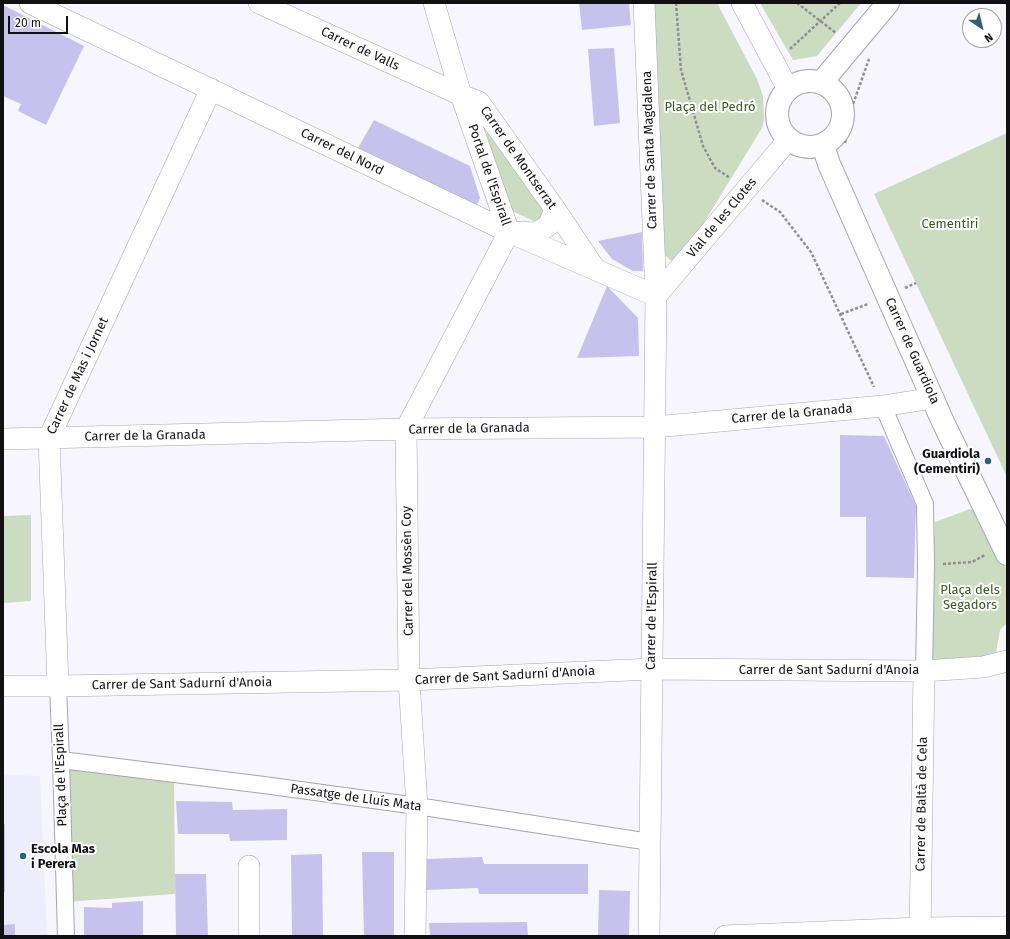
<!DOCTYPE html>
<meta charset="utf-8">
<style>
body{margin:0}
#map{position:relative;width:1010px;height:939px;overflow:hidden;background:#f7f6fe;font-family:"Fira Sans",sans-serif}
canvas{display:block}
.frame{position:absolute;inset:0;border:4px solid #111114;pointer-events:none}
.north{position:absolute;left:962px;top:8px;width:40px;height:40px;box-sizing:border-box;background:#fff;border:1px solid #a0a0a1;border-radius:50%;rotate:145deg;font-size:11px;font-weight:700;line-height:16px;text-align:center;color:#111114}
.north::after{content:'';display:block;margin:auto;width:14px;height:18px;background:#2c627d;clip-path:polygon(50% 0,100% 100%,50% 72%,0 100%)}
.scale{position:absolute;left:8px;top:16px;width:60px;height:18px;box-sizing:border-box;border:2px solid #111114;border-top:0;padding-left:5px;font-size:12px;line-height:14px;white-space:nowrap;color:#111114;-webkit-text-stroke:3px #fff;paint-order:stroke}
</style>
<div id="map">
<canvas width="1010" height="939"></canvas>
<div class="frame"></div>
<div class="north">N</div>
<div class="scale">20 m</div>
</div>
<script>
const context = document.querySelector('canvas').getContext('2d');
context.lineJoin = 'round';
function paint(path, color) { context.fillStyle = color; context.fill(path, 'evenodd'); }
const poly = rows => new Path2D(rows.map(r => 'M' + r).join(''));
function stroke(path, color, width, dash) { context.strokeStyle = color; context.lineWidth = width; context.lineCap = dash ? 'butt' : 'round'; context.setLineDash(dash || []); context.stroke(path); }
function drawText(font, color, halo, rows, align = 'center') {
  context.font = font + ' "Fira Sans",sans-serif'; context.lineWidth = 4; context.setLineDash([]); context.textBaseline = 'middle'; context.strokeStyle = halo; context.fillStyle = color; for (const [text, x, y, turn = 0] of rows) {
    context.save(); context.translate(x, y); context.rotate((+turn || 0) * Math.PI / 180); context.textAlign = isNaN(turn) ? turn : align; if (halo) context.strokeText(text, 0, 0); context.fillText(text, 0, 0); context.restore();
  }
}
paint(poly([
 [3,775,40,776,47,936,3,936]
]), '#eeedfe');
paint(poly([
 [649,3,717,3,757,79,763,96,764,119,762,128,684,255,675,261,670,260,665,255],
 [760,3,861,3,817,56,793,60],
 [495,130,546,210,542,225,510,210,482,135],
 [1007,133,1007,477,874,194],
 [970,509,981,513,998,549,1007,571,1007,623,1000,630,995,658,932,665,933,564,935,522],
 [31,515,31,601,3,603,3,516],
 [61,760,174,774,175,894,65,902]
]), '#cbdcc1');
paint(poly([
 [579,3,629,3,631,25,582,30],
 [3,5,84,46,46,125,18,111,21,104,3,96],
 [614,48,620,123,594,126,588,49],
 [374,120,470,166,480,198,477,205,358,148],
 [642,232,643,271,633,271,612,259,598,241],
 [607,286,638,318,639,356,577,358],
 [840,435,884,436,916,506,914,578,866,577,866,517,840,517],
 [176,801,232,802,233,810,287,809,287,840,230,841,229,834,178,834],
 [3,824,5,824,5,892,3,892],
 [362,852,394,852,394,936,364,936],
 [322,854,323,936,292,936,291,855],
 [482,857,484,864,588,864,588,894,479,894,478,888,426,890,426,859],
 [175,874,206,874,208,936,176,936],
 [599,890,630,891,629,936,598,936],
 [143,901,143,936,84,936,84,907,112,908,112,903],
 [527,922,528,936,430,936,429,923],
 [15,924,15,936,3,936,3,925]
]), '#c6c2ed');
const pedestrian = poly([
 [883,406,925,504,926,565,924,671],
 [58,686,61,760,66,936],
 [61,760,264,785,417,806,650,842]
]);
const minor = poly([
 [30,3,509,232,656,296],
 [259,3,461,95,509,232],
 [434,3,461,95,479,102,555,209,595,269],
 [644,3,656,296,649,936],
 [742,3,788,89],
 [513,232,536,233,549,225,555,209],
 [656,296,788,140],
 [3,439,406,429,655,427,883,406,933,398],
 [3,686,58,686,409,680,652,669,924,671,983,667,1007,661],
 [58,686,49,438,211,89],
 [249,866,249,936],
 [415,936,417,806,409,680,406,429,509,232],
 [725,936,920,928,1007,927],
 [920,936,924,671]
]);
const tertiary = poly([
 '777 114a33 33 0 1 1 66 0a33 33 0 1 1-66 0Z',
 [821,83,888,3],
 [823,145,829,164,943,422,1007,554]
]);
stroke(pedestrian, '#a6a5ae', 18);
stroke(minor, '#a6a5ae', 22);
stroke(tertiary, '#a6a5ae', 24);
stroke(poly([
 [676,3,681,70,703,146,715,168,730,178],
 [797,3,836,33],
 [1006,3,1007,4],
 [790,49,840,3],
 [845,143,851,110,869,59],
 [762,200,780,212,811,252,874,387],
 [905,288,916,283],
 [841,314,868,304],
 [943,564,972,562,985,555]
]), '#8f8f94', 2.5, [3, 2]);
stroke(pedestrian, '#fff', 16);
stroke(minor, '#fff', 21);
stroke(tertiary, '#fff', 22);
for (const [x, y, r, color] of [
 [988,461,4,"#2c627d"],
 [23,856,4,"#2c627d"]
]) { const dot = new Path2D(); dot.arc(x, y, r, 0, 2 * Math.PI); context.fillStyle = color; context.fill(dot); stroke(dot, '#fff', 1.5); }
drawText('13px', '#111114', '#fff', [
 ["Carrer de Valls",360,49,25],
 ["Carrer de Santa Magdalena",650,150,-92],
 ["Carrer del Nord",342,152,26],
 ["Carrer de Montserrat",518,158,55],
 ["Portal de l'Espirall",489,175,71],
 ["Vial de les Clotes",722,218,-50],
 ["Carrer de Guardiola",912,351,66],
 ["Carrer de Mas i Jornet",78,376,-65],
 ["Carrer de la Granada",792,414,-5],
 ["Carrer de la Granada",469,429,-1],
 ["Carrer de la Granada",145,436,-1],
 ["Carrer del Mossèn Coy",408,571,-91],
 ["Carrer de l'Espirall",652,616,-89],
 ["Carrer de Sant Sadurní d'Anoia",829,670],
 ["Carrer de Sant Sadurní d'Anoia",505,676,-3],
 ["Carrer de Sant Sadurní d'Anoia",182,684,-1],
 ["Plaça de l'Espirall",61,775,-92],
 ["Passatge de Lluís Mata",356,798,8],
 ["Carrer de Baltà de Cela",922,804,-89]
]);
drawText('13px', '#395922', '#fff', [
 ["Plaça del Pedró",710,107],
 ["Cementiri",950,224],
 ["Plaça dels",970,590],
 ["Segadors",970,605]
]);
drawText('bold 13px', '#111114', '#fff', [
 ["Guardiola",980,454],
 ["(Cementiri)",980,469],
 ["Escola Mas",31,849,"left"],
 ["i Perera",31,864,"left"]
], 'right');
</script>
